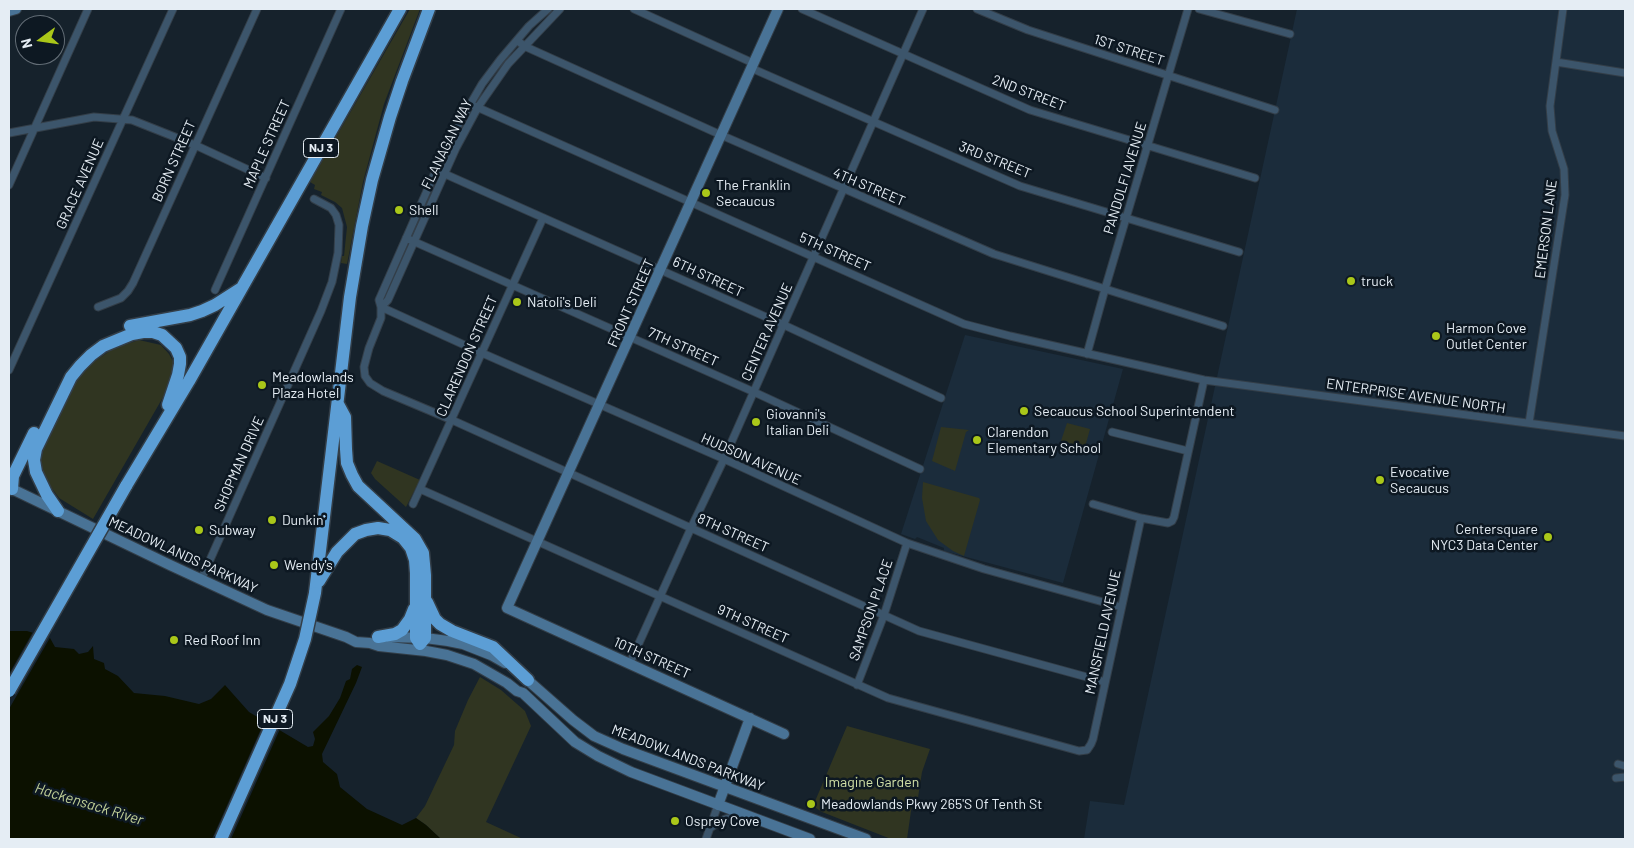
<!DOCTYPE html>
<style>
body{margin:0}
#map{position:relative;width:1634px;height:848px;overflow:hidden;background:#16222c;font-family:Barlow,sans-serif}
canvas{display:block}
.frame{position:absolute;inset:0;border:10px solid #e5edf4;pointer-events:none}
.north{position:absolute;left:15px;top:15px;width:50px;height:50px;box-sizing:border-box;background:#0d1822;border:1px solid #636d76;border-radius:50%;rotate:256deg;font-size:14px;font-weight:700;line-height:20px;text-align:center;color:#e5edf4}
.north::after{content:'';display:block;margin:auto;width:18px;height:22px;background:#aac719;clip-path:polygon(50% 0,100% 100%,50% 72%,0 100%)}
</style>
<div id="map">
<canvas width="1634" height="848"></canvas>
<div class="frame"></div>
<div class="north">N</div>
</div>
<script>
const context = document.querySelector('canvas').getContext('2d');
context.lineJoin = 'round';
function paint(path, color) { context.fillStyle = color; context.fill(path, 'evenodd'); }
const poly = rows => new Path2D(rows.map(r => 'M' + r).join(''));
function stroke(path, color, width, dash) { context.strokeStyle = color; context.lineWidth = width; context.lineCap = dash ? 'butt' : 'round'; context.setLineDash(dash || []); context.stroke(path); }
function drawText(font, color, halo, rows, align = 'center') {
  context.font = font + ' Barlow,sans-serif'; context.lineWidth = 5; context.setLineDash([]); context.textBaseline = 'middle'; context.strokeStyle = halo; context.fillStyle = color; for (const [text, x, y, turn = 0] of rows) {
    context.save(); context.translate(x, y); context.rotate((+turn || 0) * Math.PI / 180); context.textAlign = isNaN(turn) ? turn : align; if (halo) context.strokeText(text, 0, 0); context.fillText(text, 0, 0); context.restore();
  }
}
paint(poly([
 [1297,9,1625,9,1625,839,1084,839,1090,801,1124,805],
 [965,335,1123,369,1063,583,944,551,944,548,917,537,915,539,901,534]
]), '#1b2c3b');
paint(poly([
 [410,9,420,9,384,104,363,182,347,264,341,263,342,256,344,256,347,227,342,208,335,202,321,195,322,192,314,189,315,185,310,182],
 [139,340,161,345,169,354,174,363,170,385,93,519,59,498,42,475,39,453,73,383,92,363,114,348],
 [1067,423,1090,429,1085,447,1061,441],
 [941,427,969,430,966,432,955,471,932,461],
 [377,461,420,480,406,507,375,479,371,473],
 [923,482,979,498,980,500,964,556,953,551,938,540,926,521,922,498],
 [480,677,501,690,525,711,531,726,486,822,523,839,441,839,426,825,416,818,425,806,454,745,455,731,468,700],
 [847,726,930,749,922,772,917,804,912,804,907,839,891,839,822,812,813,806]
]), '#303521');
paint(poly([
 [9,631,27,631,50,638,55,647,74,649,79,654,88,652,93,646,94,659,104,663,105,669,118,676,134,693,165,696,199,704,211,699,225,685,249,712,308,747,313,746,315,739,313,732,329,716,340,698,346,681,350,679,352,669,357,665,362,667,356,683,322,754,323,762,337,774,340,787,367,809,402,825,416,818,426,825,441,839,9,839]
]), '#0c1100');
paint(poly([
 [34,630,51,636,9,709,9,674],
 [265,720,280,729,231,839,212,839]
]), '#16222c');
const street = poly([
 [548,9,529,26,500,60,482,84,448,143,379,300,381,307,381,318,369,348,364,367,365,376,370,383,383,391,452,420,919,631,1105,682],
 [634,9,753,63],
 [802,9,1030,110,1255,178],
 [977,9,1028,30,1275,110],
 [1199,9,1290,34],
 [517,40,524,46,721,135,994,254,1223,326],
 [1556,62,1625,73],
 [751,68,1020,186,1239,252],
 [470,104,964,324,1010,336,1204,380,1625,436],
 [9,133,94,117,132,120,195,145,266,178],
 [436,169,445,174,784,325,941,398],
 [9,185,88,9],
 [406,238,754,392,920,469],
 [215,290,341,9],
 [98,307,121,298,128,291,133,283,257,9],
 [381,307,482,353,724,459,907,543,984,569,1121,607],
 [381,307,388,300,456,148,478,107,508,64,560,9],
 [1087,354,1105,289,1188,9],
 [9,370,173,9],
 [1529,423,1565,195,1564,169,1552,131,1550,106,1563,9],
 [1112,432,1188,451],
 [420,489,888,698,1079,751,1087,750,1091,744,1093,739,1141,518],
 [413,504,543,218],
 [1093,504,1141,518,1168,523,1172,521,1174,517,1204,380],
 [201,580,321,311,332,282,338,253,339,225,336,215,331,208,314,199],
 [630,663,691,528,724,459,923,9],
 [857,685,884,615,907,543],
 [1618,764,1625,766],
 [1616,778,1625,777],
 [710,828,725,819,743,814],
 [706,839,718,805]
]);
const secondary = poly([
 [778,9,507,608,784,734],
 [9,11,16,9],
 [12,489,170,565,267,610,346,637,356,642,370,643,379,646,426,651,447,655,474,664,507,683,517,691,523,693,575,742,598,756,631,772,810,839],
 [389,637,425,638,448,641,463,644,491,655,505,663],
 [523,676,573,720,594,736,623,749,866,839],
 [718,805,750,718]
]);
const highway = poly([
 [130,326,190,315,202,311,215,305,240,289],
 [126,486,189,381,400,9],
 [12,489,13,476,34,433],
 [58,511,47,495,36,472,34,460,36,449,71,377,80,366,91,355,103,346,132,334,143,332,153,332,162,335,176,348,180,357,180,364,178,375,168,405],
 [319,581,337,552,355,534,366,530,378,528,390,530,403,538,411,548,415,560,416,573,416,638,420,644,425,638,425,575,423,553,415,539,358,486,352,475,347,463,346,449,345,417,338,404],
 [315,593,350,297,362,226,372,180,390,117,402,81,429,9],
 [427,602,435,619,440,624,452,631,493,647,528,680],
 [378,637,395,634,402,630,410,619,414,609]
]);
stroke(street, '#333e48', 9);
stroke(secondary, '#333e48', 12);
stroke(highway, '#333e48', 15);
stroke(street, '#3c556b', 7);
stroke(secondary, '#497396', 10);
stroke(highway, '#5c9ed5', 12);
const highwayBridge = poly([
 [9,691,126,486],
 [221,839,290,684,305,639,315,593]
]);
stroke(highwayBridge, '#333e48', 15, []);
stroke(highwayBridge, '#5c9ed5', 12);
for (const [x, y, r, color] of [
 [706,193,5,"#aac719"],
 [399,210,5,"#aac719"],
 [1351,281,5,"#aac719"],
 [517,302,5,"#aac719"],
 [1436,336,5,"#aac719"],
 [262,385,5,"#aac719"],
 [1024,411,5,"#aac719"],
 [756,422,5,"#aac719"],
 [977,440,5,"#aac719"],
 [1380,480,5,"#aac719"],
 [272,520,5,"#aac719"],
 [199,530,5,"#aac719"],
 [1548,537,5,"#aac719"],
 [274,565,5,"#aac719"],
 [174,640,5,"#aac719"],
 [811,804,5,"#aac719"],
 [675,821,5,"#aac719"]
]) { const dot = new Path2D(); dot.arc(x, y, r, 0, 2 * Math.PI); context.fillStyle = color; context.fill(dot); stroke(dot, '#0d1822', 2); }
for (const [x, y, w] of [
 [321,148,35],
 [275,719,35]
]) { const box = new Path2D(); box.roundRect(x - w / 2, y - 9.5, w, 19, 4); context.fillStyle = '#0d1822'; context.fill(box); stroke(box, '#e5edf4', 1); }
drawText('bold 12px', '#e5edf4', null, [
 ["NJ 3",321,148],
 ["NJ 3",275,719]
]);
drawText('14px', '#e5edf4', '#0d1822', [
 ["1ST STREET",1129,50,18],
 ["2ND STREET",1029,93,21],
 ["MAPLE STREET",267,144,-66],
 ["FLANAGAN WAY",447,144,-64],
 ["3RD STREET",995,160,22],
 ["BORN STREET",174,161,-66],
 ["PANDOLFI AVENUE",1125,178,-73],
 ["GRACE AVENUE",80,184,-66],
 ["4TH STREET",869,187,23],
 ["EMERSON LANE",1546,229,-83],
 ["5TH STREET",835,252,24],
 ["6TH STREET",708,277,25],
 ["FRONT STREET",631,303,-66],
 ["CENTER AVENUE",767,332,-66],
 ["7TH STREET",683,347,24],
 ["CLARENDON STREET",467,356,-66],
 ["ENTERPRISE AVENUE NORTH",1416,396,8],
 ["HUDSON AVENUE",751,459,24],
 ["SHOPMAN DRIVE",239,464,-66],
 ["8TH STREET",733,533,24],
 ["MEADOWLANDS PARKWAY",183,555,25],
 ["SAMPSON PLACE",871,610,-71],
 ["9TH STREET",753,624,24],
 ["MANSFIELD AVENUE",1103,632,-78],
 ["10TH STREET",652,658,24],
 ["MEADOWLANDS PARKWAY",688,758,21]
]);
drawText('14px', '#e5edf4', '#0d1822', [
 ["The Franklin",716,185],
 ["Secaucus",716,201],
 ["Shell",409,210],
 ["truck",1361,281],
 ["Natoli's Deli",527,302],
 ["Harmon Cove",1446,328],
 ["Outlet Center",1446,344],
 ["Meadowlands",272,377],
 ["Plaza Hotel",272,393],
 ["Secaucus School Superintendent",1034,411],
 ["Giovanni's",766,414],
 ["Italian Deli",766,430],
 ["Clarendon",987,432],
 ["Elementary School",987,448],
 ["Evocative",1390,472],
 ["Secaucus",1390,488],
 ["Dunkin'",282,520],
 ["Centersquare",1538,529,"right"],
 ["NYC3 Data Center",1538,545,"right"],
 ["Subway",209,530],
 ["Wendy's",284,565],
 ["Red Roof Inn",184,640],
 ["Meadowlands Pkwy 265'S Of Tenth St",821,804],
 ["Osprey Cove",685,821]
], 'left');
drawText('14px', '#d2e1a8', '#0d1822', [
 ["Imagine Garden",872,782]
]);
drawText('italic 15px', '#c0cf97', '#0d1822', [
 ["Hackensack River",89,804,17]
]);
</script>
